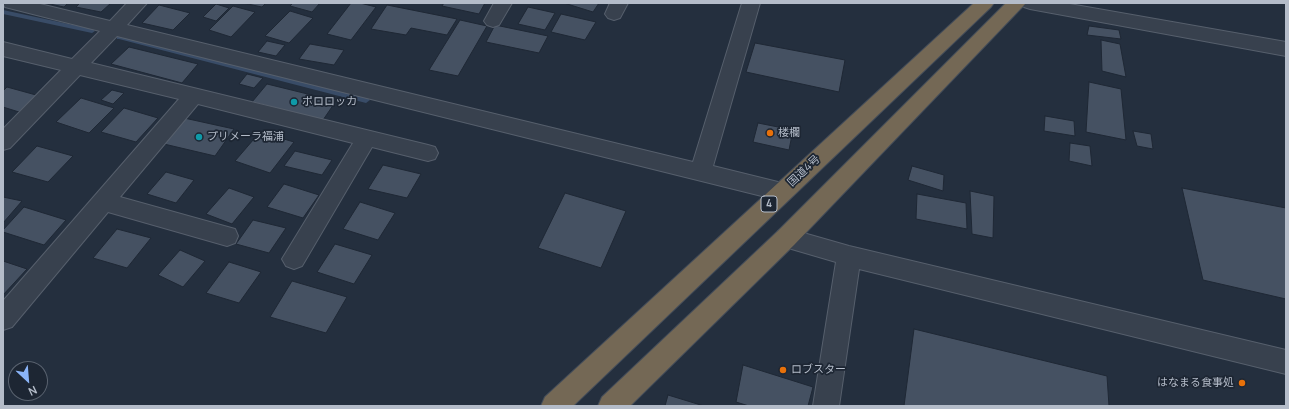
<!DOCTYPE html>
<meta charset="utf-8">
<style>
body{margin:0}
#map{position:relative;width:1289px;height:409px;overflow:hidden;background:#242f3e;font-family:Manrope,sans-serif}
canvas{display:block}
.frame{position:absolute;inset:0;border:4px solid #b4bcc9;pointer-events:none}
.north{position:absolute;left:8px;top:361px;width:40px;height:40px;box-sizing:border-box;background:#1d2633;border:1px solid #59626f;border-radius:50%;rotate:154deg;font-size:11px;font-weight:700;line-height:16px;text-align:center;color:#b4bcc9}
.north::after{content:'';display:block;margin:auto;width:14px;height:18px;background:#8ab4f8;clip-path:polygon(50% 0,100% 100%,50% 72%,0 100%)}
</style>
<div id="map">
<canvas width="1289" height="409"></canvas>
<div class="frame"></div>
<div class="north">N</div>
</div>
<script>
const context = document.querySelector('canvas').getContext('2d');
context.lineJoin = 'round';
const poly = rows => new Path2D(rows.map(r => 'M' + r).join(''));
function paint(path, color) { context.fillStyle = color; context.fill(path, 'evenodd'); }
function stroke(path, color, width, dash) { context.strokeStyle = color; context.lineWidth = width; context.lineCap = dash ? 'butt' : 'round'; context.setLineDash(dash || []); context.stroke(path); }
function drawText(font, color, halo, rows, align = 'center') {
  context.font = font + ' Manrope,"Noto Sans JP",sans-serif'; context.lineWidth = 3.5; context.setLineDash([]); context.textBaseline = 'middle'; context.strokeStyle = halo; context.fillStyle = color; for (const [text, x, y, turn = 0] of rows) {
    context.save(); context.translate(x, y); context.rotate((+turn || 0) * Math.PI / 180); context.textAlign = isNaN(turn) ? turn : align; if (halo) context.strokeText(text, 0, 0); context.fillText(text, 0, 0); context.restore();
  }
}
paint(poly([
 [3,10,92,29,95,31,92,33,3,14,3,10],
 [117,35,119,35,366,97,370,100,366,103,119,39,117,39,117,35]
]), '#394c67');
const building = poly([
 [45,3,68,3,64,7,45,3],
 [80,3,111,3,101,12,76,7,80,3],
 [243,3,266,3,262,7,243,3],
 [293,3,320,3,312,12,290,6,293,3],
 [351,3,360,3,376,7,351,40,327,34,351,3],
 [444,3,485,3,479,14,442,6,444,3],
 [564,3,599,3,593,12,564,3],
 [216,4,229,8,216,21,203,17,216,4],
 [159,5,190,13,173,30,142,23,159,5],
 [387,5,457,19,447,35,411,28,406,35,371,29,387,5],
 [233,6,255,12,231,37,209,30,233,6],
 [528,7,555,13,545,30,518,24,528,7],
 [290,11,313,18,289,43,265,36,290,11],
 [561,14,596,22,585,40,551,32,561,14],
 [460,20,487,26,458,76,429,70,460,20],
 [495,25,548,36,539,53,486,42,495,25],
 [1089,26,1119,30,1121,39,1087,35,1089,26],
 [1101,40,1120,44,1126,77,1102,71,1101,40],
 [267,41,285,45,276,56,258,52,267,41],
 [755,43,845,60,839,92,746,72,755,43],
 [310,44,344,50,334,65,299,59,310,44],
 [129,47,198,64,182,83,111,64,129,47],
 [247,74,263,78,254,88,239,84,247,74],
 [1089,82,1121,89,1126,140,1086,132,1089,82],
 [267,84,336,101,323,120,252,102,267,84],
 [7,87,36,95,19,112,3,107,3,91,7,87],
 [112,90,124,93,113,104,101,100,112,90],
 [81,98,114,108,89,133,56,122,81,98],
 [124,108,158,118,136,142,101,132,124,108],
 [1045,116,1074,121,1075,136,1044,131,1045,116],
 [184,118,234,129,215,156,164,144,184,118],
 [758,123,793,130,789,150,753,142,758,123],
 [1133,131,1151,134,1153,149,1137,146,1133,131],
 [260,132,294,142,270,173,235,161,260,132],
 [1070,143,1090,146,1092,166,1069,161,1070,143],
 [37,146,73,156,48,182,12,172,37,146],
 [295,151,332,160,322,175,284,166,295,151],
 [383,165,421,174,407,198,368,189,383,165],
 [912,166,944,175,943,191,908,180,912,166],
 [166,172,194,180,176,203,147,194,166,172],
 [284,184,319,195,303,218,267,207,284,184],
 [229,188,254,197,232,224,206,214,229,188],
 [1182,188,1286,208,1286,299,1203,280,1182,188],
 [970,191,994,196,993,238,972,234,970,191],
 [565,193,626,211,601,268,538,248,565,193],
 [917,194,966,203,967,229,916,219,917,194],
 [3,197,22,201,3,223,3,197],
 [360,202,395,213,378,240,343,229,360,202],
 [24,207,66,220,44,245,3,232,3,230,24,207],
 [253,220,286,228,269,253,236,244,253,220],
 [117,229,151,238,127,268,93,258,117,229],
 [335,244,372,255,354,284,317,272,335,244],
 [180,250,205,261,183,287,158,275,180,250],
 [3,261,27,269,3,295,3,261],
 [229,262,261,272,239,303,206,293,229,262],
 [292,281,347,297,326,333,270,317,292,281],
 [914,329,1107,376,1109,406,904,406,914,329],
 [743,365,813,387,808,406,749,406,736,402,743,365],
 [668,395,704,406,665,406,668,395]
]);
paint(building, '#455162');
stroke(building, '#1f2835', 1);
const minor = poly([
 [3,3,36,3,110,21,127,3,147,3,127,25,693,162,742,3,760,3,713,166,782,183,790,186,793,192,790,198,782,201,117,36,91,63,428,145,435,147,438,153,435,159,428,161,372,147,302,266,294,269,286,266,282,259,353,143,198,104,120,197,235,229,238,236,235,243,227,246,108,212,12,327,3,330,3,301,179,99,80,75,10,148,3,150,3,129,61,70,3,56,3,42,72,59,100,31,5,7,3,3],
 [494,3,512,3,499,25,493,27,487,25,484,21,494,3],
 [610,3,628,3,620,18,614,20,608,18,605,14,610,3],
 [1021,3,1064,3,1286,42,1286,56,1030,9,1024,7,1021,3],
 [786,228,849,246,1286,350,1286,374,859,269,839,406,813,406,836,262,778,245,775,238,778,231,786,228]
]);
const highway = poly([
 [974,3,994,3,991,7,573,406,541,406,545,397,974,3],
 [1006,3,1026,3,794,245,630,406,598,406,602,397,778,231,1006,3]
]);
stroke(minor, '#565f6c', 2);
stroke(highway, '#434c59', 2);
paint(minor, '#38414e');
paint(highway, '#746855');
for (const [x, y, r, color] of [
 [294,102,4,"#0f9aa8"],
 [770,133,4,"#e8710a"],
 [199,137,4,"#0f9aa8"],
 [783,370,4,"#e8710a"],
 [1242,383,4,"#e8710a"]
]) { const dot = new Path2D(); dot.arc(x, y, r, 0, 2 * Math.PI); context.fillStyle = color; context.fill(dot); stroke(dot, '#1d2633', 1.5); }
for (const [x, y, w] of [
 [769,204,16]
]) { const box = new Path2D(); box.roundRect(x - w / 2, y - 8, w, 16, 3); context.fillStyle = '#1d2633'; context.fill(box); stroke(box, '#b4bcc9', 1); }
drawText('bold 10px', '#b4bcc9', null, [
 ["4",769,204]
]);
drawText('11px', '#b4bcc9', '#1d2633', [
 ["ポロロッカ",302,102],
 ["楼欄",778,133],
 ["プリメーラ福浦",207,137],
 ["ロブスター",791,370],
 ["はなまる食事処",1234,383,"right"]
], 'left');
drawText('11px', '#b4bcc9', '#1d2633', [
 ["国道4号",804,171,-43]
]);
</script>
